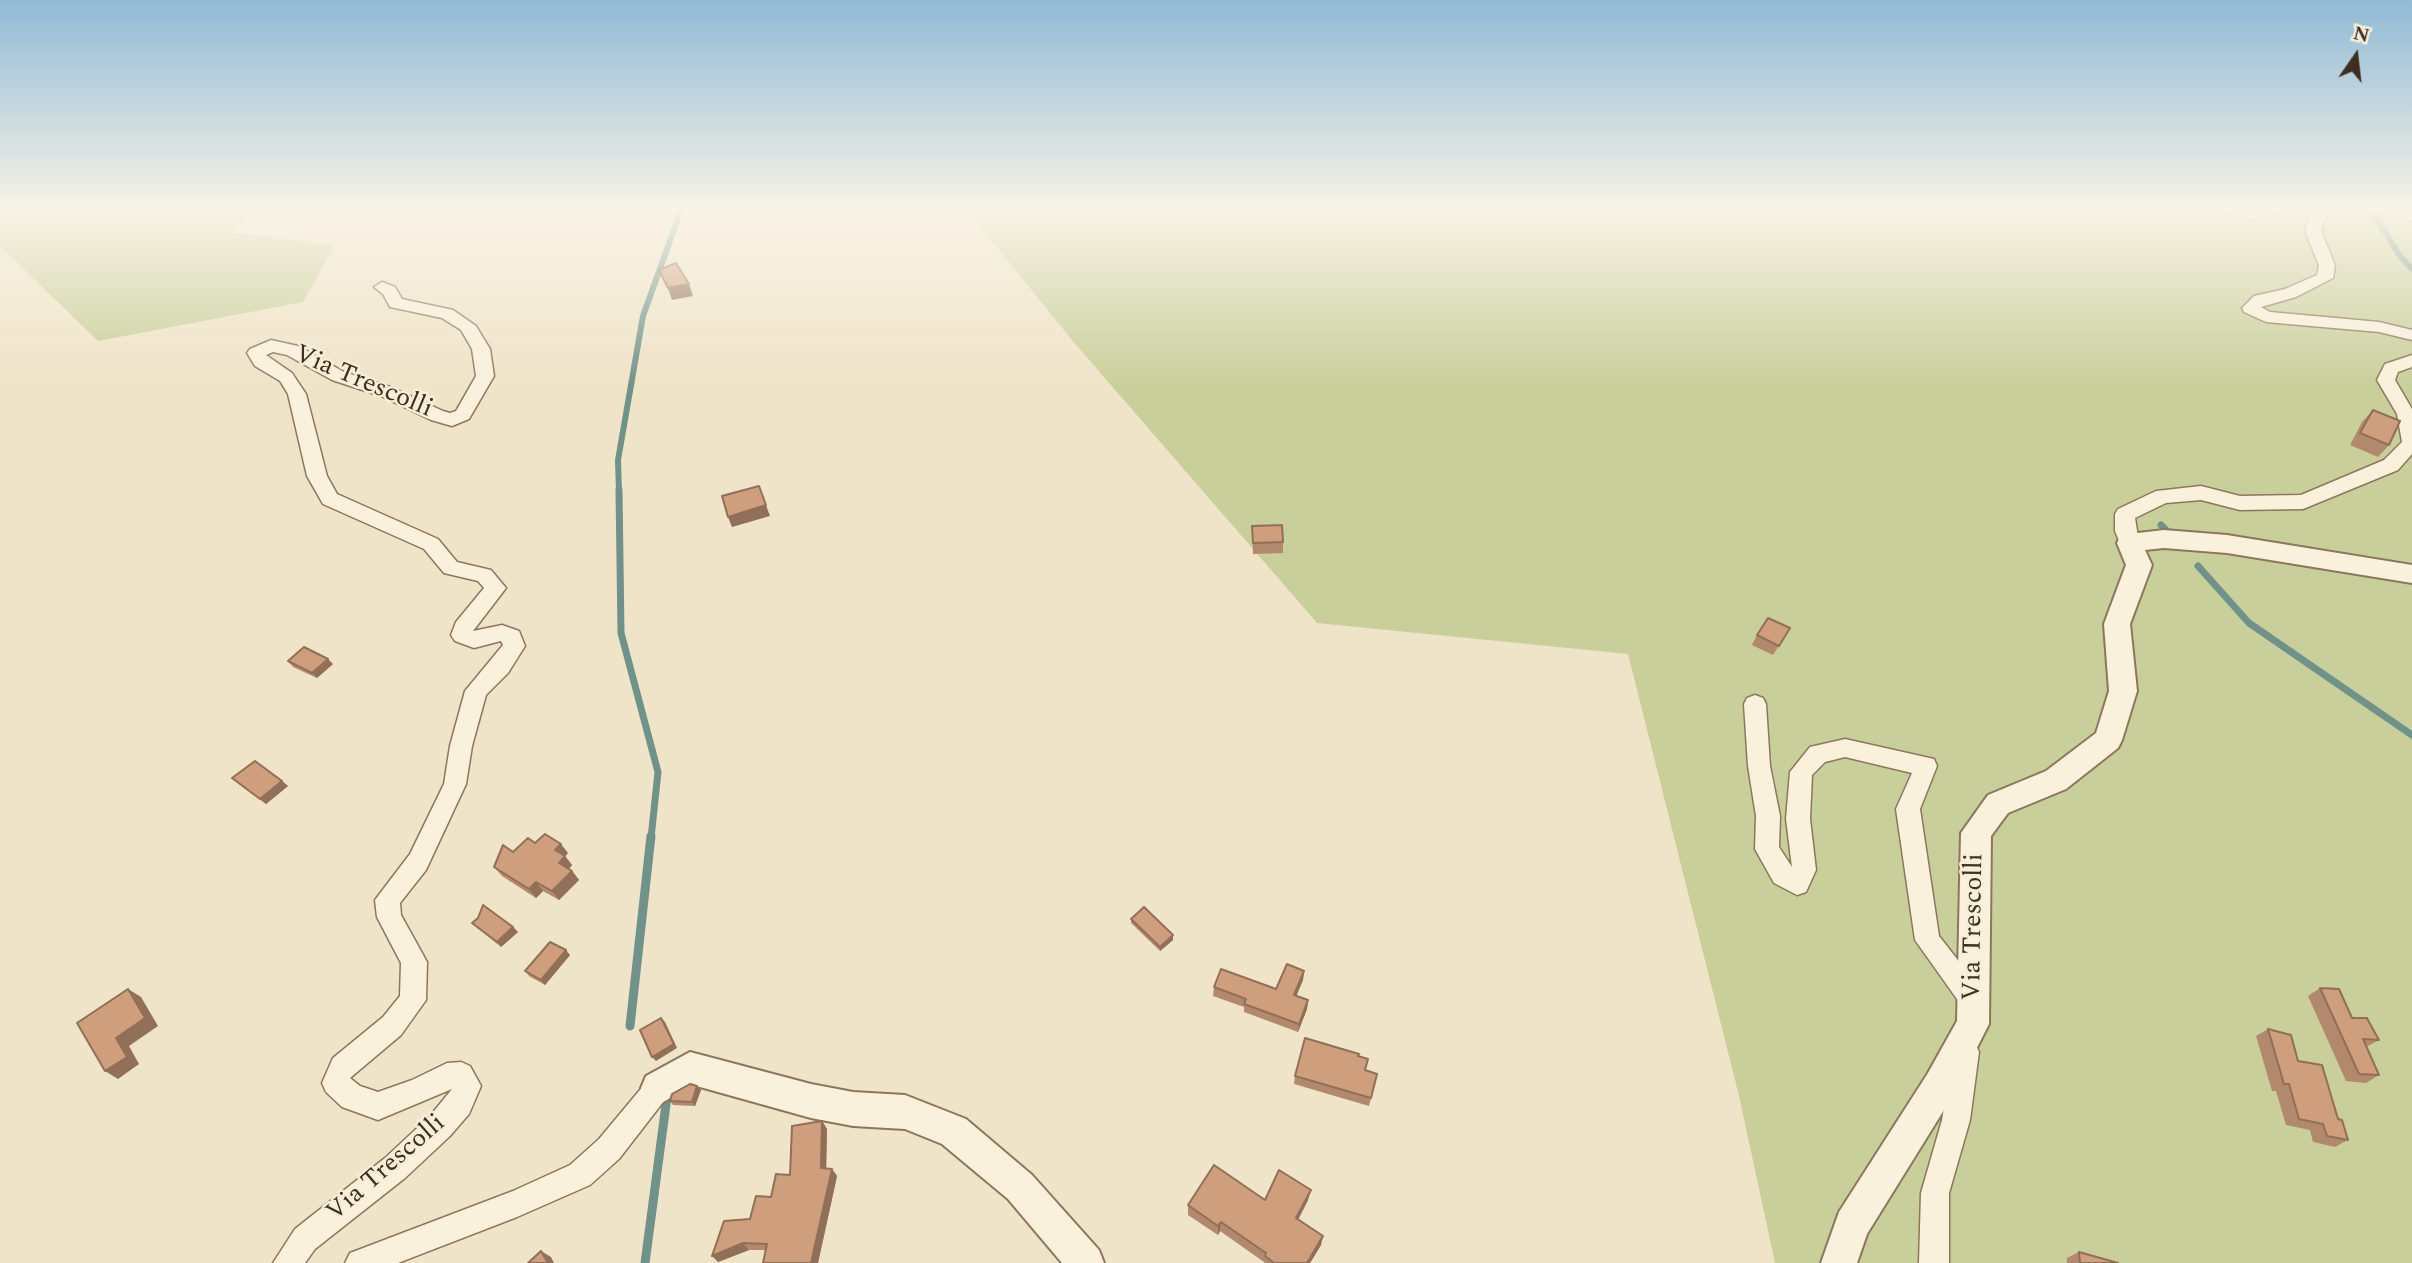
<!DOCTYPE html>
<style>
body{margin:0}
#map{position:relative;width:2412px;height:1263px;overflow:hidden;background:#f0e4c8;font-family:Spectral,serif}
canvas{display:block}
.north{position:absolute;left:2321px;top:21px;width:70px;height:70px;-webkit-text-stroke:5px #f7eed8;paint-order:stroke;rotate:14deg;font-size:19px;font-weight:700;line-height:28px;text-align:center;color:#3d2e20}
.north::after{content:'';display:block;margin:auto;width:24px;height:32px;background:#3d2e20;clip-path:polygon(50% 0,100% 100%,50% 72%,0 100%)}
</style>
<div id="map">
<canvas width="2412" height="1263"></canvas>
<div class="north">N</div>
</div>
<script>
const context = document.querySelector('canvas').getContext('2d');
context.lineJoin = 'round';
function paint(path, color) { context.fillStyle = color; context.fill(path, 'evenodd'); }
const poly = rows => new Path2D(rows.map(r => 'M' + r).join(''));
function stroke(path, color, width, dash) { context.strokeStyle = color; context.lineWidth = width; context.lineCap = dash ? 'butt' : 'round'; context.setLineDash(dash || []); context.stroke(path); }
function drawText(font, color, halo, rows, align = 'center') {
  context.font = font + ' Spectral,serif'; context.lineWidth = 5; context.setLineDash([]); context.textBaseline = 'middle'; context.strokeStyle = halo; context.fillStyle = color; for (const [text, x, y, turn = 0] of rows) {
    context.save(); context.translate(x, y); context.rotate((+turn || 0) * Math.PI / 180); context.textAlign = isNaN(turn) ? turn : align; if (halo) context.strokeText(text, 0, 0); context.fillText(text, 0, 0); context.restore();
  }
}
paint(poly([
 [0,210,252,210,233,232,335,245,303,302,98,341,0,246],
 [967,210,2412,210,2412,1263,1775,1263,1739,1096,1628,654,1317,623,1071,339]
]), '#c9cf9b');
stroke(poly([
 [2376,210,2375,216,2400,256,2412,269],
 [619,492,618,460,643,316,681,210]
]), '#6f938a', 6);
stroke(poly([
 [619,490,621,633,658,772,651,838],
 [2161,525,2167,531],
 [2198,566,2249,623,2412,735]
]), '#6f938a', 7);
stroke(poly([
 [630,1026,651,836],
 [645,1263,667,1097]
]), '#6f938a', 9);
const minor = poly([
 [2226,210,2277,210,2275,213,2251,219,2228,213,2226,210],
 [2312,210,2328,210,2321,230,2335,266,2333,278,2296,297,2261,307,2270,312,2379,322,2412,330,2412,340,2379,332,2266,322,2244,312,2242,308,2254,296,2285,289,2317,275,2319,266,2305,230,2312,210],
 [2400,210,2412,210,2412,221,2406,219,2400,210],
 [382,282,395,287,402,299,453,310,476,326,490,349,494,376,469,419,452,426,431,420,381,396,332,380,287,355,273,352,266,355,292,373,306,394,327,476,337,494,438,539,457,562,491,570,506,588,473,631,502,625,519,631,525,646,508,673,486,695,472,746,466,784,426,870,400,903,401,915,427,962,426,1000,401,1035,350,1078,360,1086,378,1092,412,1080,447,1063,461,1062,470,1066,481,1086,469,1114,450,1136,405,1178,315,1249,305,1263,273,1263,295,1229,385,1158,430,1116,452,1089,378,1120,342,1107,326,1092,322,1083,333,1058,383,1017,400,996,401,963,377,917,375,900,410,854,444,784,450,746,465,691,503,645,501,641,474,648,455,641,451,635,456,622,484,588,478,581,444,573,424,549,323,504,307,476,288,394,280,381,255,366,247,353,250,349,271,340,298,346,344,372,393,388,443,411,450,413,456,411,476,376,472,349,461,330,442,318,390,307,383,294,374,287,382,282],
 [2412,355,2412,367,2398,372,2395,380,2412,409,2412,454,2398,470,2303,509,2240,510,2201,500,2166,503,2135,518,2139,543,2136,548,2129,550,2122,548,2115,531,2115,514,2118,509,2156,491,2201,486,2240,496,2301,495,2384,460,2402,442,2397,414,2377,380,2385,364,2412,355],
 [1755,695,1763,698,1766,704,1770,766,1780,816,1779,847,1792,867,1786,819,1790,772,1810,747,1845,739,1934,759,1937,766,1920,809,1939,936,1982,991,1986,1000,1982,1009,1973,1012,1964,1009,1915,940,1896,809,1912,773,1845,757,1825,762,1812,775,1810,819,1816,870,1806,892,1797,895,1774,883,1755,849,1756,816,1748,766,1744,704,1747,698,1755,695],
 [1966,1039,1975,1043,1979,1052,1970,1120,1949,1193,1949,1263,1919,1263,1921,1193,1942,1120,1953,1052,1957,1043,1966,1039],
 [658,1075,667,1079,671,1088,667,1097,619,1159,590,1185,517,1217,398,1263,345,1263,350,1253,513,1191,570,1165,599,1139,649,1079,658,1075]
]);
const tertiary = poly([
 [2164,530,2227,535,2412,565,2412,583,2227,553,2164,548,2145,550,2152,565,2130,624,2137,691,2122,740,2118,748,2066,789,2008,813,1991,836,1989,1024,1952,1097,1867,1234,1857,1263,1821,1263,1839,1212,1928,1073,1957,1021,1961,833,1988,795,2046,771,2096,733,2109,691,2104,624,2126,565,2117,543,2120,537,2129,534,2164,530],
 [690,1052,811,1084,853,1092,905,1095,966,1119,1032,1175,1099,1250,1104,1263,1062,1263,1008,1199,942,1144,905,1129,853,1126,811,1118,693,1085,658,1105,646,1100,641,1088,646,1076,690,1052]
]);
stroke(minor, '#8d765c', 3);
stroke(tertiary, '#8d765c', 4);
paint(minor, '#faf1dc');
paint(tertiary, '#faf1dc');
paint(poly([
 [2373,410,2389,445,2378,457,2350,445,2362,422],
 [1252,526,1283,542,1283,553,1253,554],
 [1790,628,1773,655,1752,645,1757,635],
 [288,661,333,664,317,678,293,667],
 [232,778,282,781,288,786,266,804],
 [535,843,568,853,565,856,572,865,569,869,572,871,579,880,559,900,543,891,536,898,502,876,494,867,513,852],
 [1131,919,1173,940,1160,951,1131,923],
 [472,923,513,927,518,932,501,947],
 [570,955,545,985,529,976,525,971],
 [1304,971,1303,980,1296,996,1308,1000,1307,1009,1298,1032,1244,1012,1244,1007,1213,996,1214,987,1276,989],
 [2320,988,2352,1018,2379,1040,2366,1047,2379,1075,2366,1083,2346,1081,2308,996],
 [2268,1029,2298,1061,2338,1119,2348,1140,2335,1147,2313,1142,2310,1130,2286,1125,2276,1091,2272,1091,2256,1036],
 [1358,1056,1365,1070,1377,1074,1369,1106,1294,1084,1295,1076],
 [697,1086,701,1090,695,1106,673,1105,670,1101],
 [822,1121,827,1129,826,1169,832,1169,837,1176,818,1263,763,1263,766,1250,749,1250,718,1262,750,1219,790,1175],
 [1265,1200,1308,1200,1298,1219,1321,1245,1310,1263,1264,1263,1264,1262,1220,1231,1218,1235,1188,1215,1188,1205],
 [2079,1252,2118,1263,2067,1263,2067,1258]
]), '#b2896c');
paint(poly([
 [689,284,693,296,672,300,668,288],
 [759,486,770,516,732,527,728,517],
 [328,659,333,664,317,678,312,673],
 [282,781,288,786,266,804,260,799],
 [561,844,568,853,562,859,555,850],
 [565,856,572,865,566,872,559,863],
 [572,871,579,880,559,900,552,891],
 [536,882,543,891,536,898,529,889],
 [513,927,518,932,501,947,497,942],
 [1173,935,1173,940,1160,951,1160,947],
 [566,950,570,955,545,985,541,980],
 [1304,971,1303,980,1293,1004,1294,995],
 [128,989,141,997,158,1026,129,1046,139,1064,118,1079,105,1071,116,1038],
 [1308,1000,1307,1009,1298,1032,1299,1024],
 [661,1018,665,1022,677,1048,656,1061,652,1057],
 [697,1086,701,1090,695,1106,692,1102],
 [822,1121,827,1129,826,1175,821,1168],
 [832,1169,837,1176,818,1263,811,1263],
 [1311,1190,1308,1200,1294,1228,1296,1218],
 [1221,1222,1220,1231,1218,1235,1218,1226],
 [1323,1236,1321,1245,1310,1263,1307,1263],
 [743,1243,749,1250,718,1262,712,1256],
 [541,1251,551,1257,554,1263,548,1263]
]), '#916f58');
const building = poly([
 [676,263,689,284,668,288,659,270,676,263],
 [2373,410,2400,421,2389,445,2360,433,2373,410],
 [759,486,766,505,728,517,722,496,759,486],
 [1282,525,1283,542,1253,543,1252,526,1282,525],
 [1768,618,1790,628,1779,646,1757,635,1768,618],
 [304,647,328,659,312,673,288,661,304,647],
 [255,761,282,781,260,799,232,778,255,761],
 [545,834,561,844,555,850,565,856,559,863,572,871,552,891,536,882,529,889,494,867,503,845,513,852,528,838,535,843,545,834],
 [483,905,513,927,497,942,472,923,478,918,483,905],
 [1144,907,1173,935,1160,947,1131,919,1144,907],
 [550,942,566,950,541,980,525,971,550,942],
 [1287,964,1304,971,1294,995,1308,1000,1299,1024,1244,1004,1246,999,1214,987,1221,969,1276,989,1287,964],
 [2320,988,2339,989,2352,1018,2367,1018,2369,1022,2379,1040,2363,1039,2379,1075,2359,1074,2320,988],
 [128,989,145,1018,116,1038,127,1057,105,1071,77,1023,128,989],
 [661,1018,674,1044,652,1057,640,1030,661,1018],
 [2268,1029,2291,1035,2298,1061,2322,1065,2338,1119,2342,1120,2348,1140,2327,1136,2323,1124,2299,1119,2289,1084,2284,1084,2268,1029],
 [1305,1038,1359,1054,1358,1056,1368,1059,1365,1070,1377,1074,1371,1098,1295,1076,1305,1038],
 [690,1084,697,1086,692,1102,670,1101,672,1094,690,1084],
 [822,1121,821,1168,832,1169,811,1263,763,1263,767,1244,743,1243,712,1256,724,1221,750,1219,756,1196,771,1197,776,1174,790,1175,792,1126,822,1121],
 [1214,1165,1265,1200,1279,1170,1311,1190,1296,1218,1323,1236,1307,1263,1274,1263,1265,1256,1266,1253,1221,1222,1218,1226,1188,1205,1214,1165],
 [541,1251,548,1263,528,1263,541,1251],
 [2079,1252,2118,1263,2080,1263,2079,1252]
]);
paint(building, '#cf9f7d');
stroke(building, '#916f58', 2);
const sky = context.createLinearGradient(0, 0, 0, 386);
sky.addColorStop(0, '#8fbad6');
sky.addColorStop(0.54, '#f8f3e6');
sky.addColorStop(1, '#f8f3e600');
context.fillStyle = sky;
context.fillRect(0, 0, 2412, 386);
drawText('26px', '#3d2e20', '#f7eed8', [
 ["Via Trescolli",363,383,23],
 ["Via Trescolli",1975,927,-89],
 ["Via Trescolli",387,1169,-41]
]);
</script>
